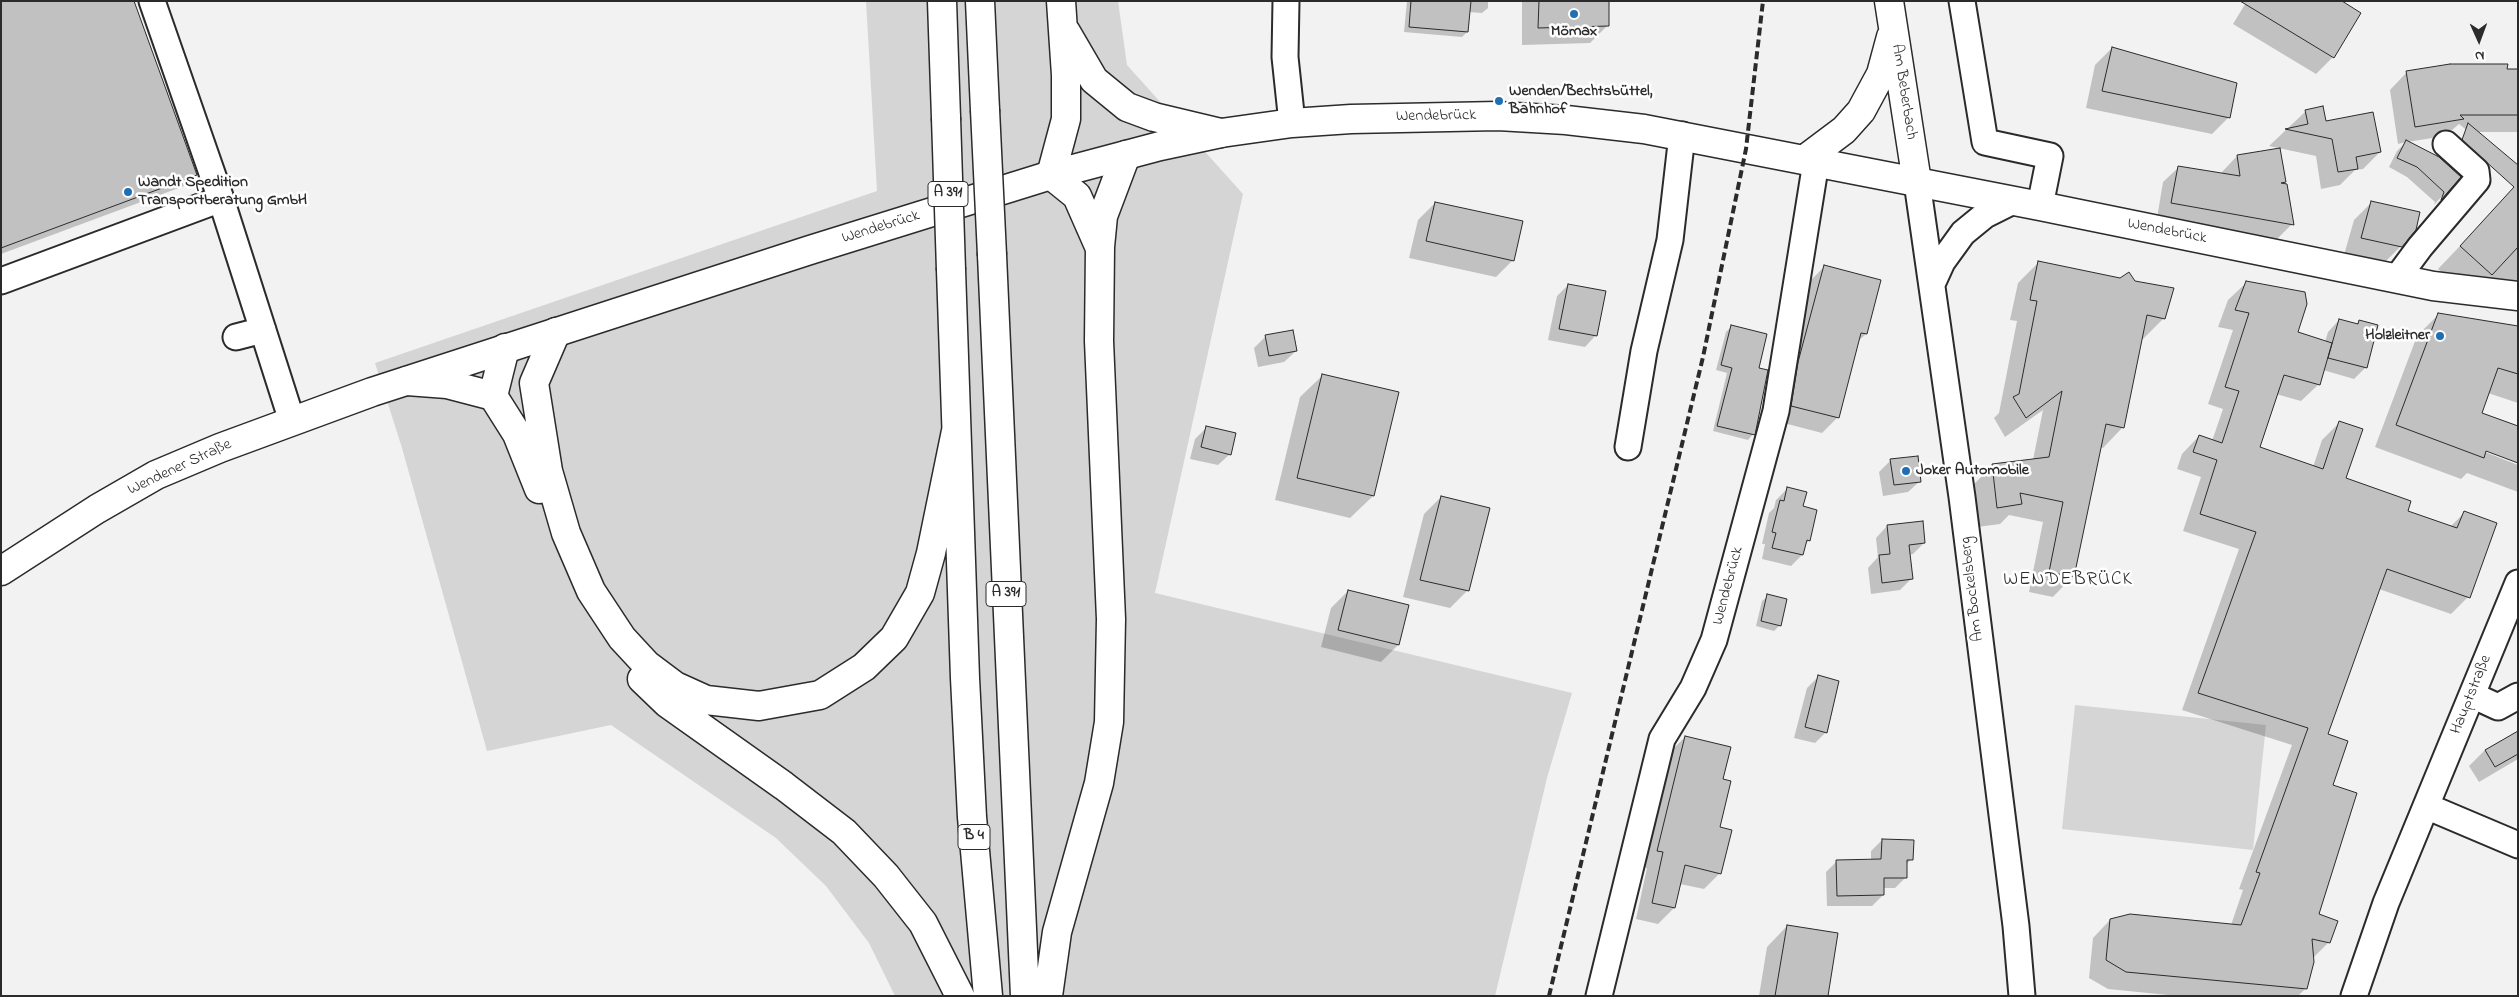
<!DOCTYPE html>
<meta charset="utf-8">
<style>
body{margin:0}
#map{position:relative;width:2519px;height:997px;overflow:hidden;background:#f2f2f2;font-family:"Indie Flower",sans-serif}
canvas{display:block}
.frame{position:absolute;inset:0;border:2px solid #2b2b2b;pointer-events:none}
.north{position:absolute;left:2454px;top:15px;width:50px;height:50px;-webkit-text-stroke:4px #fff;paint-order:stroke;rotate:178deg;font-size:14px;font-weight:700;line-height:20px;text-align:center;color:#2b2b2b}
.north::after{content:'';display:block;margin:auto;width:18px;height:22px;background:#2b2b2b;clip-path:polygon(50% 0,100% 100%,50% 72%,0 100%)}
</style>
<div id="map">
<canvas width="2519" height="997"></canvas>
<div class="frame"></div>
<div class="north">N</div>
</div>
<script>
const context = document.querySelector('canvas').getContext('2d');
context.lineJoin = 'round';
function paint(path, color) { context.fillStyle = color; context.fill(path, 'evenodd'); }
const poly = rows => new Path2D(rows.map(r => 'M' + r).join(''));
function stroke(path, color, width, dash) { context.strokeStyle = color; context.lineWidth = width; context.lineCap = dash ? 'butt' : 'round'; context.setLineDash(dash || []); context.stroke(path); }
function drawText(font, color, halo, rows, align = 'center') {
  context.font = font + ' "Indie Flower",sans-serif'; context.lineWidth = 5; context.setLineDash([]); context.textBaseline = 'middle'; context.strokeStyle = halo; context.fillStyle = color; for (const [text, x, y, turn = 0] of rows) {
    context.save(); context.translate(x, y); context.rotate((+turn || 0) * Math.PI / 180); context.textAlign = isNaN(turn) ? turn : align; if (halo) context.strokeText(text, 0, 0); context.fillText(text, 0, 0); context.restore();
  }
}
paint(poly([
 [866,1,1118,1,1127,65,1243,194,1155,593,1572,693,1547,778,1495,996,895,996,869,943,826,886,776,838,611,725,487,751,402,448,375,363,877,191],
 [2075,705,2266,725,2253,850,2062,829]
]), '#d5d5d5');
paint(poly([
 [1,1,196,174,184,186,1,254],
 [1407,1,1488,1,1488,8,1482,13,1469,12,1467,32,1462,37,1404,32],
 [1522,1,1607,1,1607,26,1590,43,1522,45],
 [2247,1,2333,57,2316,74,2233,24],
 [2112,48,2236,84,2229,117,2212,134,2086,108,2095,65],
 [2518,70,2518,132,2469,132,2459,124,2445,136,2407,142,2459,177,2434,205,2435,202,2407,177,2389,167,2397,151,2406,142,2398,144,2390,90,2407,72],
 [2306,111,2325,122,2380,152,2363,169,2355,170,2340,185,2321,189,2316,156,2269,146],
 [2465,133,2487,152,2477,163,2458,145],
 [2237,156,2285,181,2282,184,2292,224,2277,239,2157,218,2163,182,2179,167,2222,175,2222,172],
 [2518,185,2518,284,2504,294,2487,278,2469,297,2438,269],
 [1435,203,1513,260,1496,277,1409,258,1418,220],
 [2371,203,2401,246,2384,263,2344,255,2354,220],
 [2038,263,2164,318,2143,339,2141,338,2123,427,2103,448,2100,447,2073,576,2053,597,2029,592,2043,522,2009,515,2000,524,1977,527,1972,486,1992,466,2033,460,2043,410,2005,437,1994,418,1999,413,2017,321,2010,320,2018,283],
 [1824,267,1866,334,1857,342,1838,417,1822,433,1776,421,1808,283],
 [2246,283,2296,333,2325,342,2328,332,2339,320,2356,325,2359,321,2366,367,2354,379,2323,370,2319,384,2301,401,2276,394,2258,448,2313,467,2322,440,2340,422,2345,478,2406,512,2450,527,2464,513,2468,597,2451,614,2379,589,2327,735,2331,786,2317,915,2329,942,2312,959,2305,989,2298,996,2178,996,2108,989,2089,978,2093,938,2110,920,2231,925,2243,890,2239,889,2292,745,2182,710,2239,549,2183,531,2201,477,2177,469,2182,454,2199,436,2212,441,2223,409,2208,404,2233,330,2218,327,2228,300],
 [1568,285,1596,335,1585,347,1548,340,1557,296],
 [2439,314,2518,327,2518,403,2488,393,2480,414,2480,450,2518,465,2518,492,2467,473,2461,479,2375,447,2417,336],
 [1732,326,1758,368,1753,434,1748,440,1713,431,1727,373,1716,370,1726,332],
 [1266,336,1296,351,1284,362,1258,367,1254,348],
 [1323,375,1373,496,1350,518,1275,500,1300,397],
 [1206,428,1230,454,1218,465,1190,459,1195,439],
 [1891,460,1920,481,1908,492,1883,496,1879,472],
 [1787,489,1802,507,1809,540,1805,545,1802,555,1791,566,1762,559,1765,544,1762,544,1769,513,1774,508,1776,500],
 [1441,497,1488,509,1467,591,1450,608,1403,597,1424,514],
 [1887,526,1924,543,1913,554,1908,555,1911,579,1900,590,1871,594,1868,568,1878,557,1876,538],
 [1348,591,1398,645,1381,662,1321,647,1331,608],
 [1768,596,1780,625,1774,631,1756,626,1762,601],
 [1818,677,1826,732,1815,743,1794,738,1807,688],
 [2518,731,2518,759,2479,782,2469,766,2485,750],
 [1685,737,1721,780,1718,828,1720,873,1704,889,1680,884,1674,908,1658,924,1636,919,1647,868,1642,867,1669,753],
 [1882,840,1911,859,1906,865,1906,877,1895,888,1883,888,1883,895,1872,906,1827,906,1826,872,1837,861,1871,861,1871,851],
 [1787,926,1827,996,1759,996,1767,947]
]), '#0003');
const building = poly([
 [1,1,134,1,197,175,1,248,1,1],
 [1411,1,1471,1,1468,32,1409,27,1411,1],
 [1539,1,1609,1,1609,26,1538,28,1539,1],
 [2240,1,2342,1,2361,13,2334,58,2240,1],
 [2112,47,2237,83,2230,118,2102,91,2112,47],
 [2450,64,2508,64,2507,69,2518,69,2518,115,2460,115,2464,119,2415,127,2406,71,2450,64],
 [2323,106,2326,121,2373,112,2381,152,2356,157,2358,169,2338,172,2332,139,2285,129,2308,124,2305,110,2323,106],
 [2468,123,2518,165,2518,247,2492,275,2460,246,2514,187,2462,140,2468,123],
 [2406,140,2439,157,2461,177,2441,200,2444,192,2417,167,2397,158,2406,140],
 [2280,148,2286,182,2281,183,2287,184,2294,225,2171,203,2178,166,2240,176,2237,155,2280,148],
 [2371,201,2420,212,2416,230,2402,247,2361,238,2371,201],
 [1435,202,1523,221,1514,261,1426,241,1435,202],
 [2038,261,2120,278,2129,272,2135,281,2174,288,2165,319,2147,315,2124,428,2106,424,2074,577,2049,572,2063,502,2020,493,2022,504,1997,508,1992,464,2049,457,2062,391,2026,418,2013,397,2019,394,2037,301,2030,300,2038,261],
 [1824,265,1881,280,1867,334,1861,333,1839,418,1791,406,1798,362,1824,265],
 [2246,281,2305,292,2307,304,2298,332,2332,343,2320,385,2284,375,2260,447,2323,469,2339,421,2363,429,2346,478,2411,501,2408,511,2457,528,2464,511,2497,523,2470,598,2387,569,2328,734,2348,741,2333,785,2357,793,2319,914,2338,921,2330,943,2312,939,2314,962,2307,989,2126,972,2106,960,2110,919,2130,914,2241,925,2260,873,2256,872,2308,728,2198,693,2256,532,2200,514,2217,460,2193,452,2199,435,2222,443,2239,391,2225,387,2249,313,2235,310,2246,281],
 [1568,284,1606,291,1597,336,1559,329,1568,284],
 [2438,313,2518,326,2518,374,2498,368,2482,413,2518,426,2518,463,2486,451,2484,458,2396,425,2438,313],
 [2339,319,2358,324,2359,320,2378,325,2367,368,2328,358,2339,319],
 [1731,325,1767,334,1759,368,1768,370,1755,435,1717,426,1732,368,1721,365,1731,325],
 [1293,330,1297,351,1269,356,1265,335,1293,330],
 [1322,374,1399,392,1374,496,1297,478,1322,374],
 [1206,426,1236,433,1231,455,1201,447,1206,426],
 [1918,456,1921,482,1894,485,1890,459,1918,456],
 [1787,487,1807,492,1803,506,1817,510,1810,541,1807,540,1803,555,1772,548,1776,533,1772,532,1780,500,1784,501,1787,487],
 [1441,496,1490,508,1469,591,1420,580,1441,496],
 [1923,521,1925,543,1909,545,1913,579,1882,583,1879,555,1890,554,1887,525,1923,521],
 [1348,590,1409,605,1399,645,1338,630,1348,590],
 [1767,594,1787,599,1781,626,1761,621,1767,594],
 [1818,675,1839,681,1827,733,1805,727,1818,675],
 [2518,731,2518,754,2495,767,2485,750,2518,731],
 [1685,736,1731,747,1723,779,1731,781,1720,827,1732,830,1721,874,1685,865,1675,908,1652,903,1663,852,1657,851,1685,736],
 [1882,839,1914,840,1913,860,1907,860,1907,878,1884,878,1884,895,1837,896,1836,860,1881,859,1882,839],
 [1787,925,1838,933,1828,996,1775,996,1787,925]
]);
paint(building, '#c1c1c1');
stroke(building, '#2b2b2b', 1);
const minor = poly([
 [152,1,221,199,292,421],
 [1286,1,1285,57,1292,123],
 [1962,1,1985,142,2050,156,2040,206],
 [1917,182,1962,497,2016,926,2022,996],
 [2397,278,2420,247,2477,180,2476,171,2446,144],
 [1,281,221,199],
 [1932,284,1942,262,1963,233,1985,215,2013,201],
 [236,337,263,330],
 [1628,447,1644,351,1670,240,1682,135],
 [2472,695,2498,707,2518,696],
 [2426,806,2518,845],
 [1599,996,1662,739,1693,688,1714,640,1776,411,1816,162],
 [2354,996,2386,903,2518,583]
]);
const major = poly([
 [1889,1,1917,182],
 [1804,160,1844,130,1861,111,1881,74,1891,37],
 [1,571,97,509,156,475,220,448,372,392,810,250,1051,175,1160,146,1221,133,1292,123,1351,119,1498,116,1566,120,1644,129,2040,206,2433,286,2518,296]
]);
const highway = poly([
 [942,1,946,118],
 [980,1,985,110],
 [1061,1,1066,75,1066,119,1051,175,1077,196,1099,246],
 [1066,32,1094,80,1127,107,1154,117,1221,133],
 [992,255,1025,996],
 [951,270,965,678,972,817,988,996],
 [556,332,534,383,548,471,566,533,591,591,622,638,647,665,675,686,706,700,759,706,820,695,864,667,894,638,920,593,931,553,956,431],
 [505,348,493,396,517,434,539,489],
 [407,381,447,384,493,396],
 [642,679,667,703,784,786,844,832,886,876,923,923,960,996],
 [1048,996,1057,932,1099,783,1109,722,1111,619,1099,341,1100,247,1103,216,1126,155]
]);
stroke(minor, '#2b2b2b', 29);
stroke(major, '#2b2b2b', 31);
stroke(highway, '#2b2b2b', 31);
stroke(minor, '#fff', 25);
stroke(major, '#fff', 28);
stroke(highway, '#fff', 28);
stroke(poly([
 [1549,996,1703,357,1746,149,1763,1]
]), '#2b2b2b', 4, [8, 4]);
const highwayBridge = poly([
 [985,110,992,255],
 [946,118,951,270]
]);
stroke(highwayBridge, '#2b2b2b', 31, []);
stroke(highwayBridge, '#fff', 28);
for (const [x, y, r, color] of [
 [1574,14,5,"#1f6fb2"],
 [1499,101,5,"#1f6fb2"],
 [128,192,5,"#1f6fb2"],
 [2440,336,5,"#1f6fb2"],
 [1906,471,5,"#1f6fb2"]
]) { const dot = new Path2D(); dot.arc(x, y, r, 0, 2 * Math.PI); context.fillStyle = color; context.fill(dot); stroke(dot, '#fff', 2); }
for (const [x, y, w] of [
 [948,194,40],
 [1006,594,40],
 [974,837,32]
]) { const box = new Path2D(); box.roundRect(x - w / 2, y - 12.5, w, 25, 4); context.fillStyle = '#fff'; context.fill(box); stroke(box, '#2b2b2b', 1); }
drawText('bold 15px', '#2b2b2b', null, [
 ["A 391",948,194],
 ["A 391",1006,594],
 ["B 4",974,837]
]);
drawText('bold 16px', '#2b2b2b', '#fff', [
 ["Mömax",1574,32,"center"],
 ["Wenden/Bechtsbüttel,",1509,92],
 ["Bahnhof",1509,110],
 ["Wandt Spedition",138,183],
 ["Transportberatung GmbH",138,201],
 ["Holzleitner",2430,336,"right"],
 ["Joker Automobile",1916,471]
], 'left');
drawText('16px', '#2b2b2b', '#fff', [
 ["Am Beberbach",1903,92,81],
 ["Wendebrück",1436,117,-1],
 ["Wendebrück",881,228,-17],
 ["Wendebrück",2167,232,11],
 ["Wendener Straße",180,468,-25],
 ["Wendebrück",1729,586,-75],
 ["Am Bockelsberg",1973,589,-97],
 ["Hauptstraße",2472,695,-68]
]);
context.letterSpacing = '1px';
drawText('19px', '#2b2b2b', '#fff', [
 ["WENDEBRÜCK",2068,581]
]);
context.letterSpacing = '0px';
</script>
